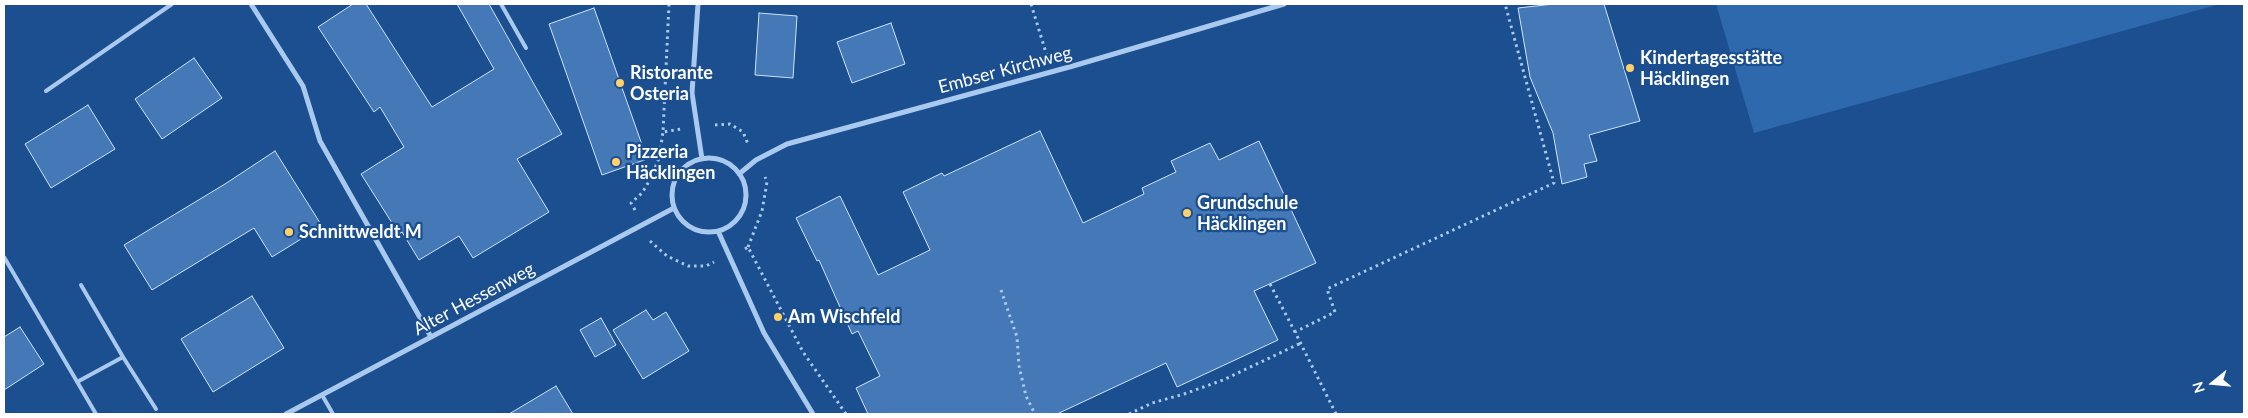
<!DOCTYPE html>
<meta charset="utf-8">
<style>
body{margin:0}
#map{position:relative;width:2248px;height:418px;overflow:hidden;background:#1b4f8f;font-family:Lato,sans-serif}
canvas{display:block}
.frame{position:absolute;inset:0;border:5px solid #fff;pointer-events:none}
.north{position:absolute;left:2188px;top:358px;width:50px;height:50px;-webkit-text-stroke:4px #1b4f8f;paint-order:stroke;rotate:253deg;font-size:14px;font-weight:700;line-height:20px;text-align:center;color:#fff}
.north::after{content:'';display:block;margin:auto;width:18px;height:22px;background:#fff;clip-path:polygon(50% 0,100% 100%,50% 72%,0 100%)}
</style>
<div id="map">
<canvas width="2248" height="418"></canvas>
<div class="frame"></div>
<div class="north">N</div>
</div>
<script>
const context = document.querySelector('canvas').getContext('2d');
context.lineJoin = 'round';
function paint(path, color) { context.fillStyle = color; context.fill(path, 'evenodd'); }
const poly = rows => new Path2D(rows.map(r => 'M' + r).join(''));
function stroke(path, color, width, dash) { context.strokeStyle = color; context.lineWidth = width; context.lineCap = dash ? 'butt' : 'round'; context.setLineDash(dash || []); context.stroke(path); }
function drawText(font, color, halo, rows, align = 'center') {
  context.font = font + ' Lato,sans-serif'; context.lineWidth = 4.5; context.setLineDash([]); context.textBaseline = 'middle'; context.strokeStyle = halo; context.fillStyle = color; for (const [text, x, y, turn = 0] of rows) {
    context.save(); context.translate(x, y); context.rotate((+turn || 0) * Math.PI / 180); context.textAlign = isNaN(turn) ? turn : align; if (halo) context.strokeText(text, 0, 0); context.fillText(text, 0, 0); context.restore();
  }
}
paint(poly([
 [1716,4,2220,4,1754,133]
]), '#2e69ad');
const building = poly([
 [353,4,366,4,432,107,494,69,457,4,489,4,562,134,517,159,549,212,473,258,459,236,419,260,402,232,399,234,361,174,404,147,380,107,374,112,318,27,353,4],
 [1554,4,1604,4,1640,121,1589,135,1597,161,1584,164,1587,177,1562,184,1553,133,1530,77,1518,8,1554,4],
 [594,8,647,159,602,175,549,24,594,8],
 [759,13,797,16,793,78,755,75,759,13],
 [891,23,905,64,852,83,837,42,891,23],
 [194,58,222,98,162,139,135,99,194,58],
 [88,105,115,149,51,188,25,144,88,105],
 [1040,131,1083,223,1144,194,1142,188,1176,172,1171,161,1210,143,1219,160,1259,141,1316,263,1254,291,1278,340,1177,387,1166,363,1057,414,868,414,856,388,880,376,858,331,852,334,819,260,817,261,796,218,840,196,878,275,930,250,903,192,942,173,944,176,1040,131],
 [275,151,322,226,272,257,254,228,152,290,124,245,225,184,275,151],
 [252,296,284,348,213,392,181,339,252,296],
 [646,310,653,320,666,312,689,351,643,379,613,330,646,310],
 [601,318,616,345,595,357,580,330,601,318],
 [20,327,44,364,4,390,4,337,20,327],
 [556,386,573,414,509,414,556,386]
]);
paint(building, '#4478b7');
stroke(building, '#cfe3fa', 1);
stroke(poly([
 [669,4,663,132,681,129],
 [1031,4,1047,56],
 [715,125,730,124,743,132,748,144],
 [635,210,631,203,642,193,651,178,659,158,663,132],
 [650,241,667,256,688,266,706,266,714,262],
 [748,247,762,211,767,182,765,177],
 [745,249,748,247,803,352,846,414],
 [1270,284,1295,332],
 [1001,290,1017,337,1019,366,1026,396,1035,414],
 [1129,414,1152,403,1184,394,1223,380,1301,343],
 [1336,414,1295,332,1335,312,1327,289,1554,183,1505,4]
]), '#a9c9ee', 3, [2.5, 4]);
stroke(poly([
 [501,4,526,48],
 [46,91,172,4],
 [4,257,96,414],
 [123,357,156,409],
 [77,382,123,357,81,285],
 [322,395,333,414]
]), '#a9c9ee', 4);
stroke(poly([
 [251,4,303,86,320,141,431,337],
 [698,4,692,93,702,159],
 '672 195a37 37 0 1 1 74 0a37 37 0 1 1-74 0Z',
 [739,174,756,160,787,144,1073,66,1284,4],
 [718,231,764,333,813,414],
 [286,414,674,208]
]), '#a9c9ee', 5);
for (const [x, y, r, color] of [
 [1630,68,5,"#ffd166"],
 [620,83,5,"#ffd166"],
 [616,162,5,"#ffd166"],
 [1187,213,5,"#ffd166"],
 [289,232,5,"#ffd166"],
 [778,317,5,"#ffd166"]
]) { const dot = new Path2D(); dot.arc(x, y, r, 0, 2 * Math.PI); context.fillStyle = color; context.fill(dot); stroke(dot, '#1b4f8f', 2); }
drawText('bold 18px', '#fff', '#1b4f8f', [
 ["Kindertagesstätte",1640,58],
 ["Häcklingen",1640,79],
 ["Ristorante",630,73],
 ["Osteria",630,94],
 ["Pizzeria",626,152],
 ["Häcklingen",626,173],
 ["Grundschule",1197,203],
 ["Häcklingen",1197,224],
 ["Schnittweldt M",299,232],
 ["Am Wischfeld",788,317]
], 'left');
drawText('18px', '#fff', '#1b4f8f', [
 ["Embser Kirchweg",1005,70,-15],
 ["Alter Hessenweg",474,299,-28]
]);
</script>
